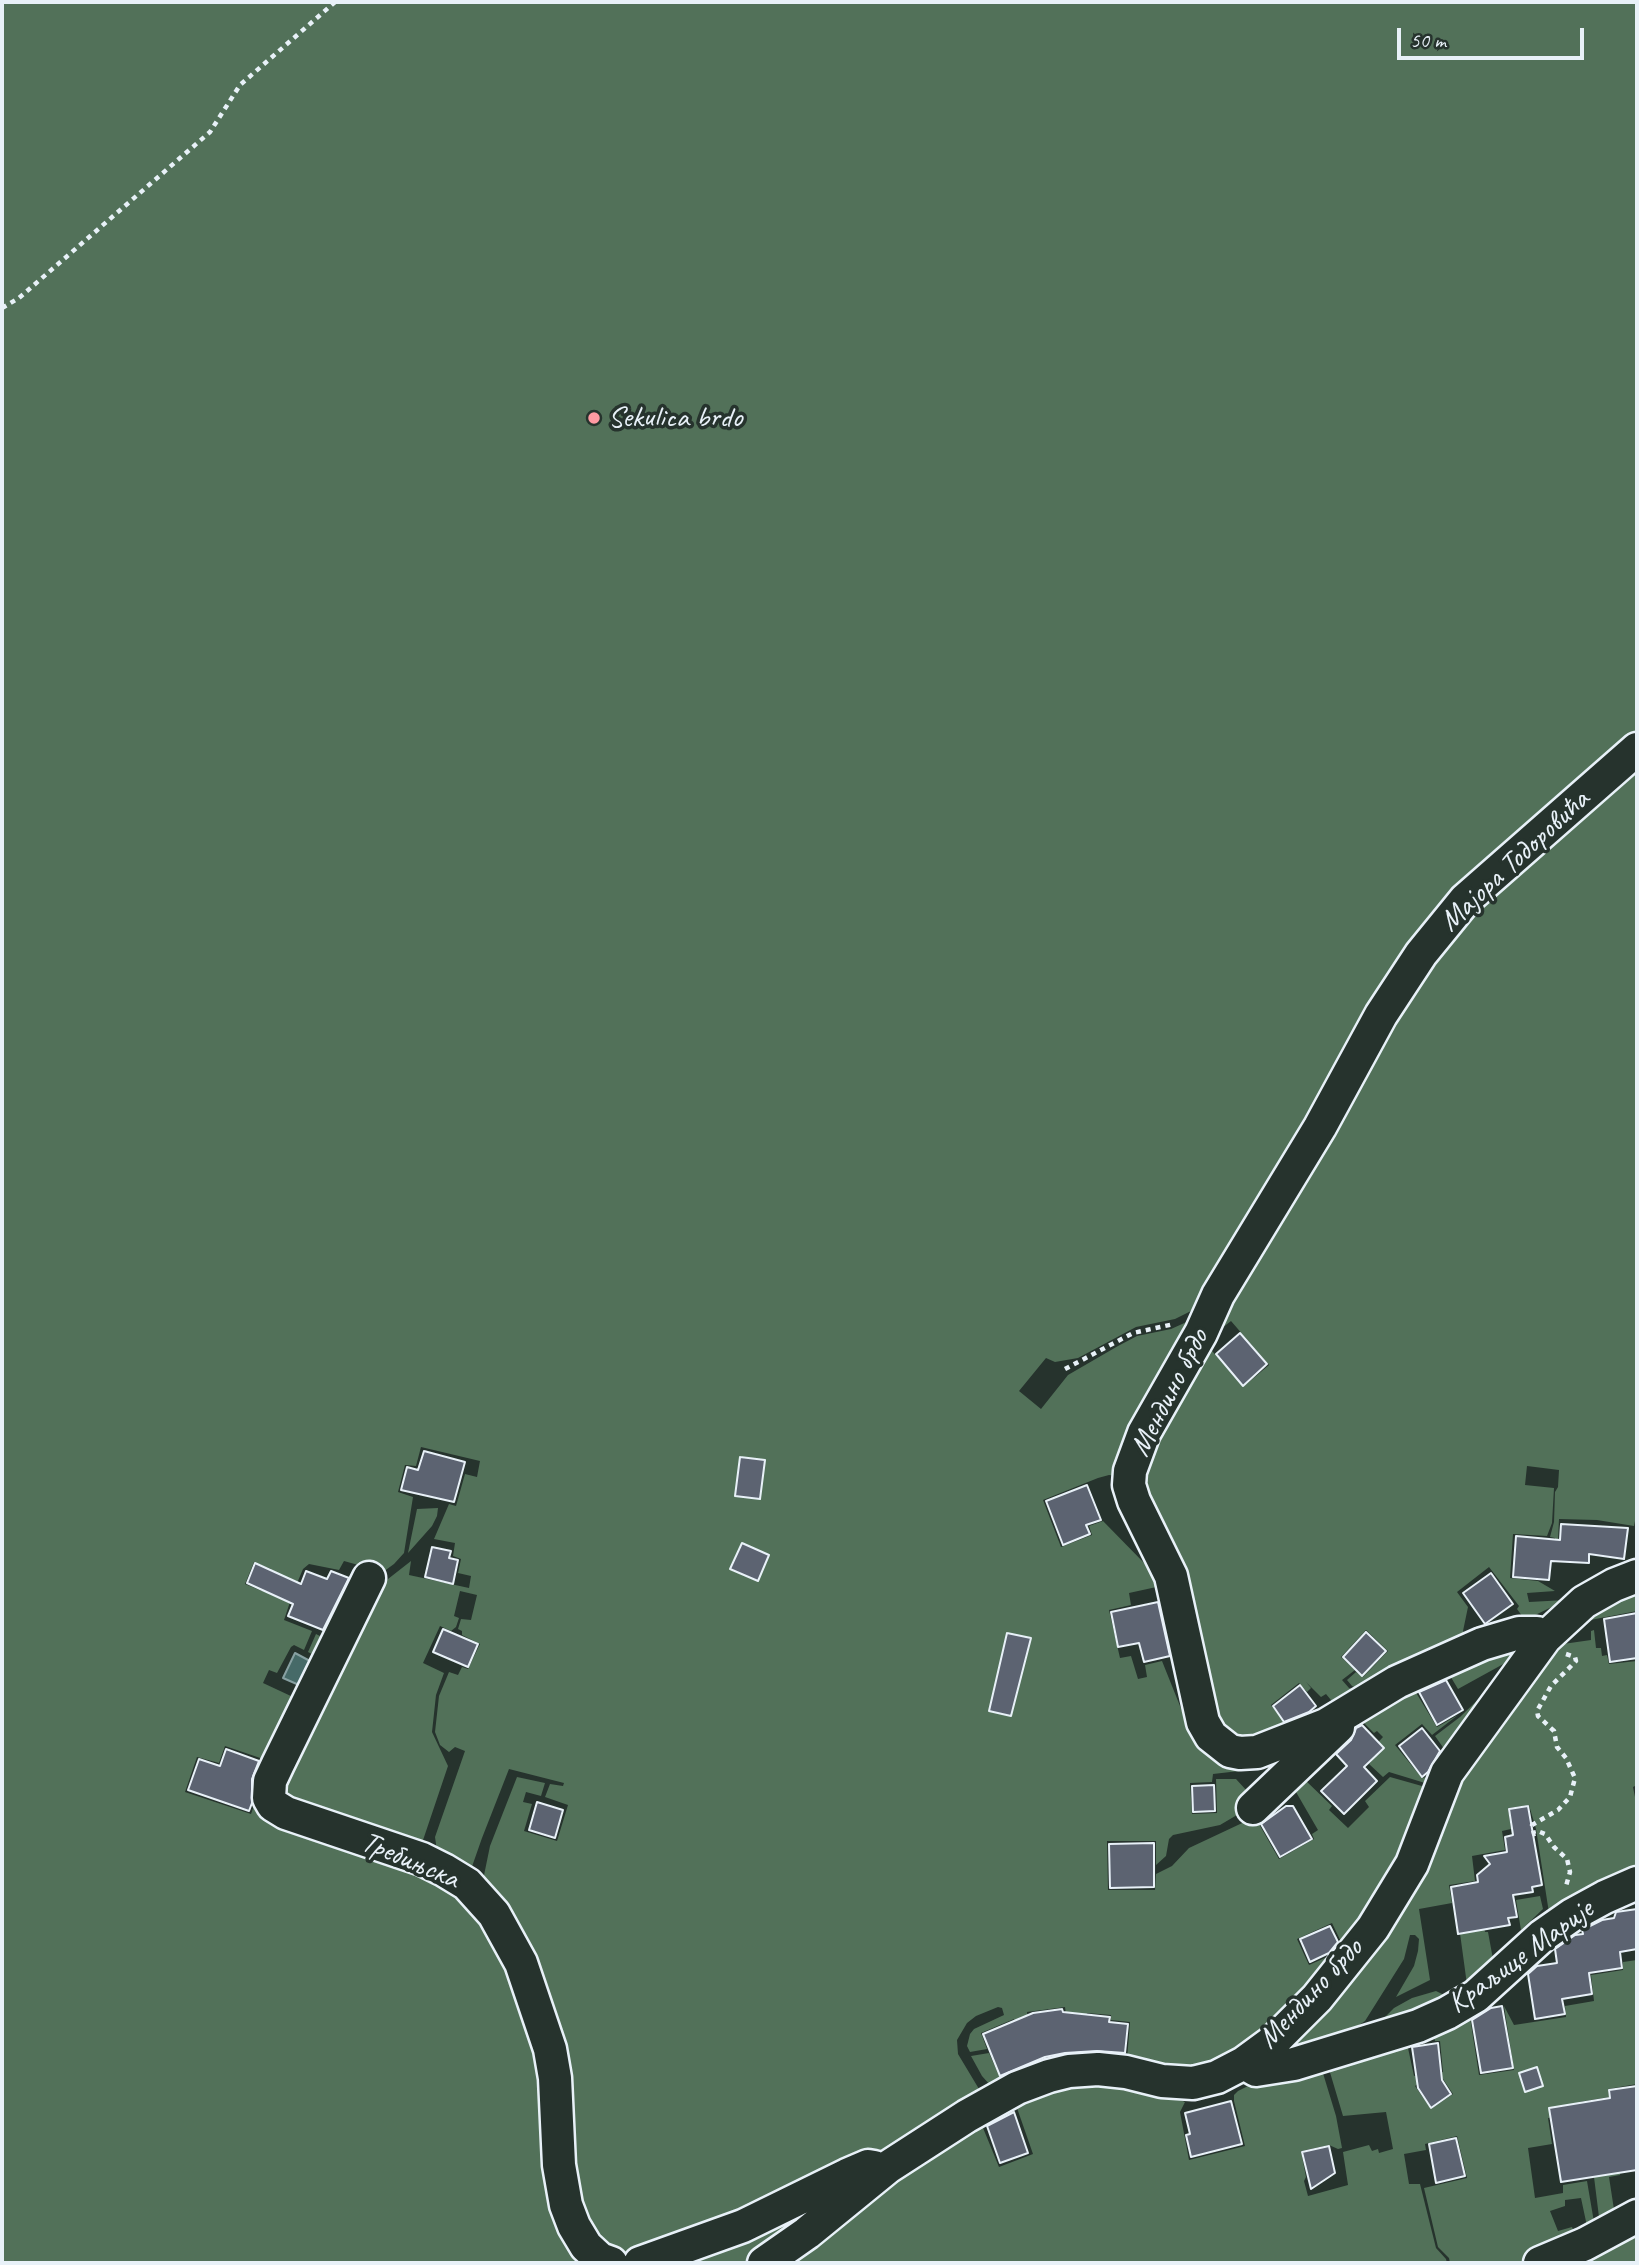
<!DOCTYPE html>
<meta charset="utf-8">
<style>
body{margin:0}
#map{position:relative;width:1639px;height:2265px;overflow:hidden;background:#26332d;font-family:Caveat,sans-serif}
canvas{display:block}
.frame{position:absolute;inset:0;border:4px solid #e8f1f8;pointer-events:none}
.scale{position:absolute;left:1397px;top:28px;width:187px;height:32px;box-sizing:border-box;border:4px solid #e8f1f8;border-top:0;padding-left:9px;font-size:21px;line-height:24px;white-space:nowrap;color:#e8f1f8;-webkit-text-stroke:5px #26332d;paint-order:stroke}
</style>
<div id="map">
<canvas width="1639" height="2265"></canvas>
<div class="frame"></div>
<div class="scale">50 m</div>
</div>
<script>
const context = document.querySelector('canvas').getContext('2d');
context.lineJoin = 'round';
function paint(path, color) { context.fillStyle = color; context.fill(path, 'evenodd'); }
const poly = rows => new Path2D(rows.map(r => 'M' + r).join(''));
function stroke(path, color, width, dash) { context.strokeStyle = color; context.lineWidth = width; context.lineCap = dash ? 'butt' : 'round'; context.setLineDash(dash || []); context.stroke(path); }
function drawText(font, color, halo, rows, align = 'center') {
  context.font = font + ' Caveat,sans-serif'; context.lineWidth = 7; context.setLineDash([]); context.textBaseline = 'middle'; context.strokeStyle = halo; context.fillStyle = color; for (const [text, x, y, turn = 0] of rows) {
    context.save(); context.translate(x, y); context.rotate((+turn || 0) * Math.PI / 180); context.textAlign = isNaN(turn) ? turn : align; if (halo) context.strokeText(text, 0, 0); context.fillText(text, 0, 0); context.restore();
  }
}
paint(poly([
 [2,2,1637,2,1637,742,1555,817,1472,888,1421,947,1368,1027,1276,1193,1224,1275,1197,1308,1175,1319,1136,1327,1078,1358,1055,1362,1046,1358,1019,1391,1041,1409,1068,1375,1118,1346,1137,1336,1171,1329,1200,1316,1201,1320,1195,1331,1137,1434,1126,1462,1122,1477,1128,1500,1156,1557,1130,1510,1120,1488,1119,1476,1109,1475,1098,1478,1043,1500,1061,1547,1092,1535,1089,1526,1103,1521,1148,1567,1166,1582,1190,1683,1193,1708,1200,1726,1193,1720,1175,1672,1173,1661,1178,1659,1161,1586,1129,1593,1131,1605,1109,1610,1120,1658,1131,1656,1138,1679,1147,1677,1145,1665,1162,1661,1186,1721,1202,1745,1221,1757,1235,1759,1255,1757,1287,1748,1279,1756,1248,1770,1213,1774,1212,1782,1190,1783,1192,1814,1217,1813,1216,1779,1236,1779,1247,1791,1250,1800,1248,1806,1237,1815,1220,1825,1173,1835,1169,1839,1166,1856,1156,1865,1156,1841,1107,1841,1108,1890,1155,1890,1156,1874,1172,1866,1189,1848,1255,1817,1279,1859,1314,1839,1312,1834,1318,1830,1296,1792,1300,1788,1300,1779,1304,1779,1332,1806,1329,1810,1348,1828,1369,1807,1365,1801,1390,1777,1429,1788,1402,1856,1364,1920,1343,1946,1332,1923,1297,1939,1309,1965,1327,1957,1330,1962,1285,2015,1245,2051,1210,2068,1188,2072,1162,2070,1127,2060,1130,2022,1111,2020,1111,2015,1087,2013,1083,2054,1098,2058,1072,2059,1065,2007,1027,2012,1034,2060,1052,2058,1053,2062,1034,2068,1014,2019,981,2033,987,2049,970,2052,967,2046,970,2034,974,2029,1004,2015,1002,2008,998,2007,976,2016,967,2023,957,2040,958,2054,982,2094,880,2159,866,2161,837,2171,756,2214,653,2253,626,2259,618,2257,600,2248,580,2221,572,2197,564,2145,565,2096,539,1998,507,1924,482,1885,490,1846,517,1777,545,1783,541,1796,526,1792,523,1802,532,1804,524,1831,557,1841,568,1805,545,1797,550,1784,563,1786,564,1783,509,1769,482,1838,468,1878,446,1867,438,1858,435,1837,465,1751,455,1747,449,1752,440,1745,435,1732,439,1696,449,1672,458,1675,462,1667,468,1669,480,1644,462,1635,462,1631,458,1629,461,1619,471,1620,477,1595,460,1591,454,1616,459,1618,456,1627,451,1631,440,1626,423,1663,444,1673,436,1695,432,1732,448,1766,419,1852,281,1805,276,1799,274,1791,277,1778,346,1632,371,1596,388,1579,411,1561,409,1575,469,1588,471,1576,458,1573,461,1559,453,1556,455,1543,434,1539,449,1504,456,1506,465,1474,477,1477,480,1461,421,1447,416,1466,405,1465,398,1492,413,1497,404,1553,394,1564,383,1572,344,1561,339,1570,309,1564,303,1569,295,1588,268,1579,271,1569,254,1562,245,1584,262,1591,266,1583,293,1593,284,1620,312,1631,304,1650,294,1645,291,1647,277,1673,269,1670,263,1683,293,1697,302,1693,317,1661,313,1658,314,1655,308,1652,316,1634,322,1637,325,1632,332,1635,350,1590,354,1591,299,1710,272,1762,225,1746,219,1763,197,1757,185,1792,251,1814,255,1803,282,1819,414,1864,418,1871,467,1894,483,1909,495,1925,513,1960,544,2049,550,2087,553,2165,562,2220,578,2250,594,2263,2,2263],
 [1637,755,1637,1511,1634,1526,1597,1520,1559,1519,1557,1562,1553,1561,1555,1538,1550,1537,1554,1522,1555,1492,1558,1487,1559,1470,1527,1466,1525,1485,1554,1488,1552,1523,1547,1536,1513,1534,1510,1578,1538,1581,1555,1591,1527,1593,1529,1602,1566,1600,1525,1620,1517,1609,1519,1606,1489,1567,1457,1592,1468,1607,1463,1631,1469,1639,1517,1615,1485,1637,1365,1691,1352,1686,1347,1680,1356,1672,1363,1677,1388,1651,1366,1630,1341,1657,1355,1670,1342,1680,1349,1688,1364,1693,1340,1711,1326,1694,1321,1697,1306,1682,1311,1688,1307,1692,1299,1683,1271,1705,1293,1734,1225,1742,1137,1465,1207,1345,1243,1387,1269,1365,1231,1321,1217,1332,1213,1323,1423,960],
 [438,1508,437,1516,432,1526,408,1553,417,1509],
 [1637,1587,1637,1611,1580,1622],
 [1594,1630,1596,1648,1601,1648,1602,1656,1607,1655,1609,1664,1637,1661,1637,1785,1633,1787,1637,1807,1637,1875,1549,1913,1536,1829,1529,1805,1508,1808,1511,1829,1502,1831,1505,1850,1472,1856,1475,1881,1449,1885,1452,1903,1419,1909,1430,1980,1396,1997,1414,1966,1418,1951,1419,1939,1415,1935,1410,1935,1404,1959,1365,2021,1346,2034,1293,2055,1280,2046,1457,1779,1556,1645,1591,1640,1591,1631],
 [1515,1649,1512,1657,1507,1662,1458,1689,1446,1669],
 [1496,1682,1447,1753,1435,1736,1460,1717],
 [1415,1691,1437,1727,1458,1715,1432,1735,1422,1724,1395,1745,1422,1778,1428,1777,1425,1783,1389,1772,1383,1777,1369,1764,1376,1756,1371,1750,1383,1737,1377,1731,1374,1733,1361,1720,1369,1707],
 [1540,1896,1543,1909,1521,1930,1516,1900],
 [1483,1922,1485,1932,1488,1932,1495,1970,1460,2000,1385,2030,1377,2029,1382,2020,1394,2008,1412,1998,1436,1991,1452,1999,1468,1992,1459,1926],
 [1637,1960,1637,2084,1608,2089,1609,2097,1579,2102,1580,2113,1548,2118,1552,2144,1528,2148,1535,2198,1563,2193,1563,2185,1587,2181,1595,2228,1588,2231,1581,2198,1565,2200,1565,2206,1550,2211,1558,2231,1572,2227,1577,2240,1527,2263,1450,2263,1449,2258,1438,2247,1424,2188,1467,2178,1457,2136,1425,2144,1426,2150,1404,2154,1409,2184,1420,2184,1436,2248,1446,2259,1447,2263,783,2263,854,2207,981,2123,999,2167,1033,2154,1017,2108,1018,2103,1024,2098,1090,2081,1165,2093,1185,2102,1180,2112,1189,2160,1245,2146,1234,2101,1234,2095,1238,2091,1254,2083,1322,2070,1336,2116,1342,2148,1338,2149,1329,2145,1301,2151,1306,2177,1304,2181,1308,2196,1348,2185,1343,2152,1369,2145,1372,2151,1378,2149,1379,2153,1393,2149,1386,2112,1343,2116,1329,2069,1404,2044,1408,2048,1414,2076,1432,2073,1415,2086,1431,2109,1453,2094,1439,2073,1443,2072,1440,2041,1435,2041,1433,2033,1469,2011,1479,2075,1514,2070,1504,2006,1514,2025,1566,2017,1565,2006,1594,2001,1591,1975,1623,1970,1623,1962],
 [989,2053,1000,2078,1028,2067,1029,2070,990,2085,982,2076,971,2056],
 [1619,2164,1620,2175,1609,2177,1615,2216,1600,2225,1593,2169],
 [835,2191,808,2217,746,2263,661,2263],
 [1637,2225,1637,2263,1552,2263]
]), '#527159');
const water = poly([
 [295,1653,310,1661,299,1685,283,1678,295,1653]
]);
paint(water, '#466a68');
stroke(water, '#87a0a2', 2);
const building = poly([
 [1240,1333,1267,1364,1243,1386,1216,1354,1240,1333],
 [424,1451,465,1462,454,1502,401,1490,407,1467,418,1470,424,1451],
 [740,1457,765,1460,760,1499,735,1496,740,1457],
 [1087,1485,1101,1520,1086,1525,1090,1534,1063,1545,1046,1501,1087,1485],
 [1561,1524,1628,1528,1624,1559,1589,1554,1589,1563,1551,1561,1549,1580,1513,1577,1516,1536,1560,1540,1561,1524],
 [742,1543,769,1555,758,1581,730,1569,742,1543],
 [432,1547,451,1551,449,1558,458,1560,453,1584,425,1577,432,1547],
 [255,1563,301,1584,306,1571,327,1579,331,1571,349,1578,323,1630,288,1616,293,1604,247,1583,255,1563],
 [1491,1573,1513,1604,1485,1624,1463,1593,1491,1573],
 [1158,1602,1170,1656,1144,1662,1139,1643,1118,1647,1111,1612,1158,1602],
 [1637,1613,1637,1658,1610,1662,1604,1619,1637,1613],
 [443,1629,478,1644,468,1667,433,1652,443,1629],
 [1366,1632,1386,1651,1362,1676,1343,1657,1366,1632],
 [1007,1633,1031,1638,1011,1716,989,1711,1007,1633],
 [1446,1680,1463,1710,1437,1725,1419,1692,1446,1680],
 [1300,1685,1316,1706,1309,1712,1284,1722,1273,1706,1300,1685],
 [1362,1725,1384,1748,1364,1767,1377,1781,1344,1814,1321,1791,1347,1766,1336,1754,1351,1740,1356,1728,1362,1725],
 [1422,1728,1440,1751,1428,1772,1422,1777,1399,1746,1422,1728],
 [226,1749,259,1761,252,1779,252,1803,249,1811,188,1790,199,1759,220,1766,226,1749],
 [1214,1785,1215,1811,1193,1812,1192,1786,1214,1785],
 [537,1802,563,1810,555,1838,529,1830,537,1802],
 [1286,1806,1293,1806,1312,1839,1280,1857,1261,1824,1286,1806],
 [1528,1806,1542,1885,1532,1887,1533,1892,1513,1895,1517,1917,1508,1918,1510,1925,1458,1934,1451,1887,1478,1882,1477,1875,1490,1864,1484,1856,1507,1852,1505,1837,1513,1835,1509,1809,1528,1806],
 [1154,1843,1154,1887,1110,1888,1109,1844,1154,1843],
 [1637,1909,1637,1949,1620,1952,1622,1968,1589,1973,1592,1994,1562,1999,1565,2014,1535,2019,1528,1974,1537,1966,1557,1963,1555,1949,1575,1935,1583,1934,1582,1930,1602,1920,1614,1918,1616,1912,1637,1909],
 [1330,1926,1338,1942,1329,1953,1310,1962,1300,1939,1330,1926],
 [1502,2006,1513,2068,1481,2073,1472,2020,1491,2008,1502,2006],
 [1062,2009,1063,2012,1110,2017,1109,2022,1128,2024,1125,2053,1097,2051,1065,2053,1045,2057,1000,2076,983,2034,1033,2013,1062,2009],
 [1438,2043,1442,2080,1451,2094,1431,2108,1418,2088,1412,2047,1438,2043],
 [1537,2067,1543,2086,1525,2092,1519,2073,1537,2067],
 [1637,2086,1637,2170,1561,2182,1549,2108,1610,2098,1609,2090,1637,2086],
 [1231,2101,1242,2144,1191,2157,1186,2135,1190,2134,1185,2113,1231,2101],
 [1014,2112,1028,2153,1000,2163,987,2126,1014,2112],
 [1456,2138,1465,2176,1436,2183,1429,2144,1456,2138],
 [1329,2146,1335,2173,1311,2189,1302,2152,1329,2146]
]);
paint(building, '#5c6371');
stroke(building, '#e8f1f8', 2);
const minor = poly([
 [369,1578,278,1764,270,1781,269,1798,273,1805,286,1813,422,1859,444,1870,467,1884,494,1914,521,1963,550,2049,555,2078,559,2165,566,2205,574,2226,586,2246,600,2259,611,2263],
 [1545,1638,1537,1633,1519,1633,1482,1644,1397,1682,1326,1725,1257,1752,1240,1753,1230,1751,1211,1736,1203,1722,1171,1576,1134,1501,1129,1485,1130,1471,1144,1433,1201,1333,1218,1295,1320,1127,1381,1015,1421,954,1465,900,1637,749],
 [1253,1808,1338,1727],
 [1244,2063,1256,2070,1294,2064,1418,2026,1447,2013,1476,1996,1542,1936,1572,1915,1605,1897,1637,1883],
 [640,2263,743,2226,847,2175,868,2166,874,2167],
 [764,2263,807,2233,888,2167,967,2116,1017,2088,1049,2076,1069,2071,1098,2069,1126,2072,1162,2081,1193,2083,1217,2077,1244,2063,1274,2041,1317,1998,1373,1928,1412,1864,1447,1773,1545,1638,1584,1602,1614,1585,1637,1576],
 [1540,2263,1585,2244,1637,2216]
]);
stroke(minor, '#e8f1f8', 37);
stroke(poly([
 [2,308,19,298,210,132,240,85,335,2],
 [1065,1369,1133,1333,1174,1324],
 [1566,1654,1575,1657,1576,1661,1551,1686,1537,1711,1538,1716,1554,1731,1557,1747,1566,1758,1575,1778,1570,1797,1558,1810,1532,1825,1534,1834,1540,1832,1545,1834,1554,1847,1567,1859,1570,1872,1566,1886]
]), '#e8f1f8', 4.5, [5, 5]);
stroke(minor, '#26332d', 32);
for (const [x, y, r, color] of [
 [594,418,7,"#ff9aa2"]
]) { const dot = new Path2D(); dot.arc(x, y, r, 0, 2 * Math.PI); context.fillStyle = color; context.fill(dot); stroke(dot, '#26332d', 2.5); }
drawText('30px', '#e8f1f8', '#26332d', [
 ["Sekulica brdo",608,418]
], 'left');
drawText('30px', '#e8f1f8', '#26332d', [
 ["Мајора Тодоровића",1515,861,-43],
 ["Мендино брдо",1170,1393,-63],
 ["Требињска",410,1861,23],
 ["Краљице Марије",1521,1957,-36],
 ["Мендино брдо",1311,1994,-47]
]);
</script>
